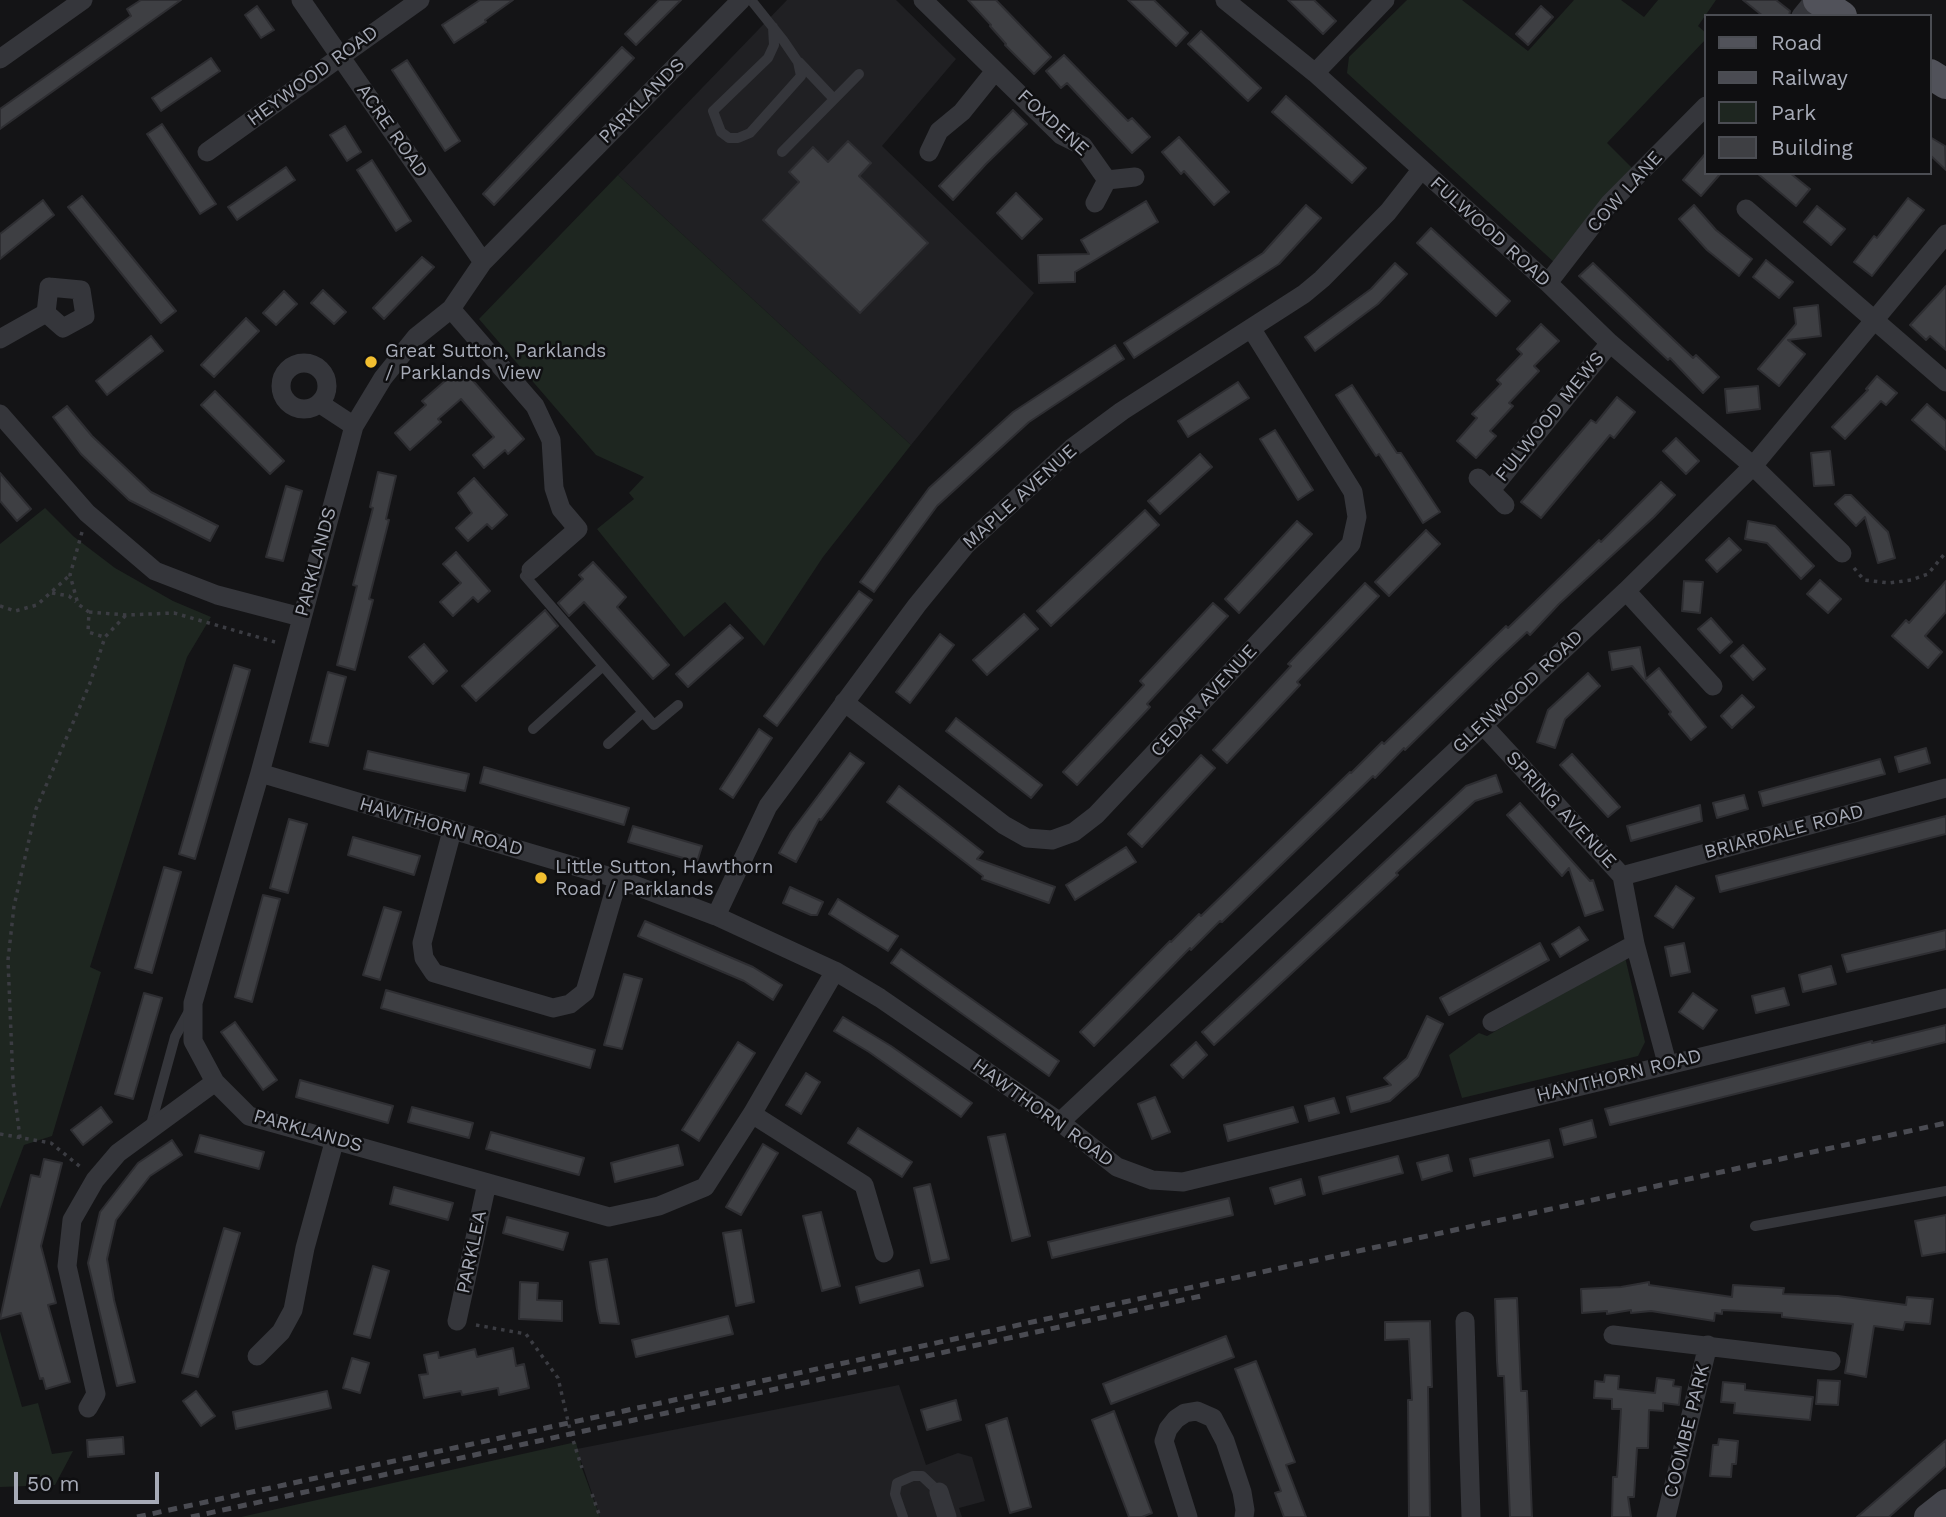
<!DOCTYPE html>
<style>
body{margin:0}
#map{position:relative;width:1946px;height:1517px;overflow:hidden;background:#141416;font-family:"Work Sans",sans-serif}
canvas{display:block}
.legend{position:absolute;left:1704px;top:14px;width:228px;height:161px;box-sizing:border-box;background:#0f0f11;border:2px solid #4b4d53;margin:0;padding:9px 12px;list-style:none;font-size:21px;color:#a6aab6}
.legend li{display:flex;align-items:center;gap:14px;height:35px}
.legend b{width:35px;border:2px solid #4b4d53}
.scale{position:absolute;left:14px;top:1472px;width:145px;height:32px;box-sizing:border-box;border:4px solid #a6aab6;border-top:0;padding-left:9px;font-size:21px;line-height:24px;white-space:nowrap;color:#a6aab6;-webkit-text-stroke:5px #0f0f11;paint-order:stroke}
</style>
<div id="map">
<canvas width="1946" height="1517"></canvas>
<ul class="legend">
<li><b style="height:9px;background:#51525a"></b>Road</li>
<li><b style="height:9px;background:#4a4b52"></b>Railway</li>
<li><b style="height:19px;background:#1e2620"></b>Park</li>
<li><b style="height:19px;background:#3e3f43"></b>Building</li>
</ul>
<div class="scale">50 m</div>
</div>
<script>
const context = document.querySelector('canvas').getContext('2d');
context.lineJoin = 'round';
function paint(path, color) { context.fillStyle = color; context.fill(path, 'evenodd'); }
const poly = rows => new Path2D(rows.map(r => 'M' + r).join(''));
function stroke(path, color, width, dash) { context.strokeStyle = color; context.lineWidth = width; context.lineCap = dash ? 'butt' : 'round'; context.setLineDash(dash || []); context.stroke(path); }
function drawText(font, color, halo, rows, align = 'center') {
  context.font = font + ' "Work Sans",sans-serif'; context.lineWidth = 5; context.setLineDash([]); context.textBaseline = 'middle'; context.strokeStyle = halo; context.fillStyle = color; for (const [text, x, y, turn = 0] of rows) {
    context.save(); context.translate(x, y); context.rotate((+turn || 0) * Math.PI / 180); context.textAlign = isNaN(turn) ? turn : align; if (halo) context.strokeText(text, 0, 0); context.fillText(text, 0, 0); context.restore();
  }
}
paint(poly([
 [787,0,896,0,956,59,882,146,1034,293,911,445,618,175],
 [899,1385,926,1465,958,1453,972,1457,985,1501,959,1508,962,1517,600,1517,577,1449]
]), '#202023');
paint(poly([
 [1407,0,1462,0,1528,51,1574,0,1621,0,1644,17,1658,0,1716,0,1698,26,1706,33,1706,39,1607,143,1633,169,1555,263,1347,73,1349,57],
 [618,175,911,445,823,557,764,646,725,602,684,637,597,529,634,499,629,493,644,477,596,455,479,319],
 [45,508,73,536,115,568,173,601,211,617,187,657,90,967,101,972,52,1136,24,1145,0,1209,0,544],
 [1625,957,1645,1042,1638,1056,1462,1098,1449,1055,1479,1033,1487,1036],
 [0,1331,22,1407,38,1403,52,1454,73,1451,55,1485,0,1487],
 [576,1442,582,1468,600,1517,241,1517]
]), '#1e2620');
const building = poly([
 [141,0,181,0,0,129,0,109,131,16,127,9,141,0],
 [480,0,513,0,485,20,486,22,454,43,442,25,480,0],
 [659,0,681,0,636,45,625,34,659,0],
 [968,0,996,0,1051,57,1034,74,1005,45,1006,44,990,26,991,25,968,0],
 [1128,0,1154,0,1188,33,1176,46,1128,0],
 [1288,0,1314,0,1336,21,1323,34,1288,0],
 [1743,0,1776,0,1790,11,1789,16,1763,16,1743,0],
 [257,6,274,30,261,38,245,15,257,6],
 [1541,6,1553,17,1528,45,1516,34,1541,6],
 [1201,31,1261,88,1248,101,1188,44,1201,31],
 [622,47,634,58,494,205,483,194,622,47],
 [1064,55,1128,121,1132,118,1150,137,1132,153,1067,83,1061,88,1046,71,1064,55],
 [211,58,220,71,161,111,152,98,211,58],
 [407,60,460,141,445,151,392,70,407,60],
 [1286,96,1366,168,1352,183,1272,112,1286,96],
 [1013,110,1027,124,986,164,953,200,939,186,1013,110],
 [162,124,216,204,200,214,147,134,162,124],
 [345,126,361,152,347,161,330,135,345,126],
 [1179,137,1229,192,1214,205,1184,171,1181,174,1162,152,1179,137],
 [1930,137,1945,146,1946,170,1930,155,1930,137],
 [848,141,871,163,859,176,928,243,860,313,763,220,799,182,789,172,813,147,828,162,848,141],
 [1706,153,1706,173,1721,173,1701,196,1683,180,1706,153],
 [372,160,411,221,396,231,357,170,372,160],
 [286,167,295,180,237,220,228,207,286,167],
 [1757,173,1790,173,1810,189,1796,206,1757,173],
 [1016,193,1042,219,1022,239,997,213,1016,193],
 [82,196,176,311,161,323,68,207,82,196],
 [1908,198,1924,210,1872,276,1854,262,1874,236,1877,238,1908,198],
 [43,200,54,215,0,259,0,234,43,200],
 [1146,201,1158,222,1075,272,1075,282,1039,283,1038,255,1089,254,1081,240,1146,201],
 [1306,205,1321,218,1279,264,1134,358,1124,343,1263,253,1306,205],
 [1694,205,1716,230,1752,259,1739,276,1707,250,1679,219,1694,205],
 [1817,206,1845,229,1831,245,1804,222,1817,206],
 [1431,228,1510,301,1496,316,1417,243,1431,228],
 [422,257,434,267,384,319,373,308,422,257],
 [1766,260,1793,282,1779,298,1753,277,1766,260],
 [1395,263,1407,274,1378,304,1315,351,1305,337,1371,289,1395,263],
 [1593,263,1693,358,1696,355,1719,377,1703,393,1670,358,1668,360,1579,276,1593,263],
 [1946,286,1946,350,1930,336,1926,340,1910,325,1946,286],
 [323,290,346,312,334,324,311,303,323,290],
 [284,291,297,304,276,325,263,313,284,291],
 [1818,305,1821,336,1788,340,1805,354,1779,386,1758,369,1796,324,1794,308,1818,305],
 [246,318,259,331,214,377,201,365,246,318],
 [1541,324,1559,341,1534,366,1539,371,1509,403,1513,406,1490,431,1496,436,1476,458,1457,441,1477,418,1472,414,1501,384,1497,380,1522,354,1517,349,1541,324],
 [151,336,163,351,107,395,96,381,151,336],
 [1115,345,1124,359,1029,422,937,506,874,592,860,582,929,488,1013,412,1115,345],
 [461,367,524,439,508,454,505,450,484,468,473,455,494,437,461,399,438,419,441,422,410,450,395,433,426,405,422,401,461,367],
 [1877,376,1897,393,1886,405,1881,401,1845,439,1832,427,1868,390,1866,389,1877,376],
 [1238,382,1249,398,1188,437,1178,421,1238,382],
 [1352,385,1397,453,1401,453,1440,512,1423,523,1379,454,1376,456,1336,395,1352,385],
 [1758,386,1760,409,1727,413,1725,389,1758,386],
 [215,391,284,461,270,474,201,405,215,391],
 [1617,397,1635,412,1614,438,1610,435,1541,518,1521,502,1591,420,1596,423,1617,397],
 [1927,404,1946,421,1946,450,1912,420,1927,404],
 [67,406,92,436,151,492,218,526,210,541,129,500,81,454,53,417,67,406],
 [1275,430,1313,490,1298,500,1260,439,1275,430],
 [1676,438,1699,461,1686,474,1663,451,1676,438],
 [1830,451,1834,485,1814,486,1811,453,1830,451],
 [1200,454,1212,467,1160,514,1148,501,1200,454],
 [378,472,396,476,386,519,389,520,369,599,373,600,355,670,337,665,357,586,353,585,373,508,370,507,378,472],
 [0,473,31,509,17,521,0,501,0,473],
 [474,478,507,515,492,529,487,524,468,541,456,528,472,513,458,493,474,478],
 [1661,482,1675,495,1654,517,1559,604,1530,635,1527,632,1497,660,1405,750,1404,748,1375,778,1373,776,1222,922,1220,921,1191,950,1190,948,1094,1046,1080,1032,1170,941,1171,942,1199,914,1201,916,1350,772,1351,773,1382,742,1384,744,1506,626,1508,628,1599,540,1601,542,1661,482],
 [286,486,302,491,283,561,266,557,286,486],
 [1845,495,1851,495,1888,532,1895,558,1878,563,1865,517,1856,526,1835,504,1845,495],
 [1145,510,1159,525,1051,626,1037,611,1145,510],
 [1297,521,1312,534,1239,613,1225,599,1297,521],
 [1748,521,1775,526,1814,566,1801,579,1767,543,1745,539,1748,521],
 [1426,530,1440,544,1389,596,1375,582,1426,530],
 [1729,538,1741,550,1717,572,1706,560,1729,538],
 [456,552,490,591,478,602,473,597,453,616,440,602,461,583,443,564,456,552],
 [593,562,626,597,617,607,669,665,653,679,584,602,569,616,558,603,583,579,579,575,593,562],
 [1820,580,1841,599,1828,613,1807,594,1820,580],
 [1684,581,1703,582,1700,613,1682,611,1684,581],
 [1946,581,1946,612,1925,636,1942,652,1928,668,1892,636,1906,620,1909,623,1946,581],
 [1365,583,1379,596,1297,682,1300,685,1227,763,1213,750,1291,666,1288,664,1365,583],
 [859,591,872,600,777,726,764,716,859,591],
 [1213,603,1228,616,1147,704,1150,707,1077,785,1063,772,1144,685,1140,681,1213,603],
 [545,610,558,626,476,701,462,686,545,610],
 [1024,614,1038,629,987,675,973,660,1024,614],
 [1711,618,1732,642,1720,653,1698,629,1711,618],
 [730,625,743,638,688,687,676,674,730,625],
 [940,634,954,645,910,703,896,692,940,634],
 [424,644,447,671,433,684,409,657,424,644],
 [1743,645,1765,669,1753,680,1731,656,1743,645],
 [1640,647,1646,679,1659,668,1706,727,1691,740,1669,714,1671,712,1632,666,1612,670,1609,652,1640,647],
 [234,665,250,670,195,859,179,854,234,665],
 [328,672,346,677,328,746,310,742,328,672],
 [1588,673,1600,686,1565,719,1555,748,1537,742,1548,710,1588,673],
 [1742,695,1754,707,1732,728,1721,716,1742,695],
 [956,718,1042,785,1031,798,946,731,956,718],
 [759,729,772,738,733,798,720,789,759,729],
 [1926,748,1930,763,1899,772,1895,757,1926,748],
 [368,751,469,774,465,791,364,769,368,751],
 [850,753,864,763,821,820,819,819,796,862,779,853,791,832,850,753],
 [1572,754,1620,807,1608,817,1560,765,1572,754],
 [1201,755,1215,768,1142,847,1128,834,1201,755],
 [1880,759,1885,774,1763,806,1759,792,1880,759],
 [484,767,629,808,624,825,480,783,484,767],
 [1496,775,1502,792,1475,801,1396,873,1398,875,1214,1045,1202,1032,1466,786,1496,775],
 [899,786,983,852,977,859,1055,887,1049,903,982,879,983,876,887,802,899,786],
 [1744,795,1748,809,1717,818,1713,803,1744,795],
 [1520,803,1590,881,1593,880,1603,910,1585,916,1569,868,1562,876,1507,815,1520,803],
 [1700,805,1702,821,1631,841,1627,826,1700,805],
 [1946,816,1946,834,1720,892,1716,876,1946,816],
 [289,819,307,824,288,893,270,888,289,819],
 [633,826,702,846,697,862,628,842,633,826],
 [353,837,420,856,414,875,348,855,353,837],
 [1126,847,1136,862,1075,900,1066,885,1126,847],
 [164,867,181,872,152,973,135,968,164,867],
 [1676,886,1694,898,1673,928,1655,916,1676,886],
 [790,887,823,902,817,915,811,915,783,903,790,887],
 [263,895,280,899,252,1002,235,997,263,895],
 [838,899,898,936,888,951,829,914,838,899],
 [384,907,401,912,380,980,363,975,384,907],
 [645,921,753,967,782,985,773,1000,744,981,638,936,645,921],
 [1579,927,1588,940,1560,957,1552,944,1579,927],
 [1946,930,1946,949,1847,972,1842,955,1946,930],
 [1540,943,1549,960,1449,1015,1440,998,1540,943],
 [1684,943,1690,972,1671,976,1665,947,1684,943],
 [901,949,1059,1061,1049,1076,891,963,901,949],
 [1831,966,1836,984,1803,992,1799,975,1831,966],
 [624,974,642,979,622,1049,604,1045,624,974],
 [1784,988,1789,1005,1756,1013,1752,996,1784,988],
 [386,990,595,1050,590,1068,381,1008,386,990],
 [144,993,162,998,133,1099,115,1094,144,993],
 [1693,993,1717,1010,1703,1029,1679,1012,1693,993],
 [1427,1016,1443,1024,1418,1076,1390,1101,1351,1112,1347,1097,1391,1085,1384,1078,1407,1058,1427,1016],
 [843,1017,891,1046,972,1103,961,1117,869,1052,834,1031,843,1017],
 [235,1022,277,1080,263,1090,221,1032,235,1022],
 [1946,1025,1946,1042,1610,1125,1605,1109,1872,1041,1872,1043,1946,1025],
 [738,1042,755,1053,699,1141,682,1130,738,1042],
 [1196,1042,1207,1055,1183,1078,1171,1065,1196,1042],
 [806,1073,820,1082,801,1114,786,1105,806,1073],
 [300,1080,393,1106,388,1123,296,1097,300,1080],
 [1155,1097,1170,1132,1152,1139,1138,1104,1155,1097],
 [1334,1098,1339,1113,1309,1121,1305,1106,1334,1098],
 [101,1107,112,1122,83,1145,71,1130,101,1107],
 [412,1107,473,1123,469,1138,408,1122,412,1107],
 [1293,1107,1298,1122,1228,1141,1224,1125,1293,1107],
 [1592,1120,1596,1137,1564,1145,1560,1129,1592,1120],
 [858,1128,912,1162,902,1177,848,1143,858,1128],
 [491,1132,584,1158,579,1175,486,1149,491,1132],
 [1005,1134,1030,1236,1012,1241,988,1137,1005,1134],
 [200,1135,264,1152,259,1169,195,1152,200,1135],
 [172,1140,182,1155,150,1176,116,1220,107,1259,114,1300,135,1382,117,1386,88,1263,100,1212,138,1163,172,1140],
 [1549,1140,1553,1157,1474,1176,1470,1159,1549,1140],
 [763,1144,778,1153,741,1215,726,1207,763,1144],
 [678,1145,683,1165,615,1182,611,1163,678,1145],
 [1448,1155,1452,1171,1422,1180,1417,1163,1448,1155],
 [1398,1156,1403,1173,1323,1194,1319,1177,1398,1156],
 [44,1159,62,1163,41,1246,56,1303,48,1305,70,1382,46,1389,43,1378,40,1379,21,1313,0,1319,31,1175,40,1177,44,1159],
 [1301,1179,1305,1195,1275,1204,1270,1188,1301,1179],
 [930,1184,949,1259,931,1263,914,1188,930,1184],
 [394,1187,453,1203,448,1220,390,1204,394,1187],
 [1229,1198,1233,1215,1052,1258,1048,1242,1229,1198],
 [821,1212,840,1286,822,1291,803,1216,821,1212],
 [1946,1215,1946,1252,1922,1256,1915,1221,1946,1215],
 [507,1217,568,1233,563,1250,503,1233,507,1217],
 [224,1228,240,1233,198,1377,182,1373,224,1228],
 [741,1230,754,1302,736,1306,723,1233,741,1230],
 [607,1259,612,1286,619,1324,600,1323,597,1309,590,1262,607,1259],
 [373,1266,389,1271,370,1338,354,1334,373,1266],
 [919,1270,923,1286,860,1303,856,1287,919,1270],
 [520,1282,538,1283,537,1300,562,1301,562,1321,519,1319,520,1282],
 [1649,1282,1649,1285,1732,1297,1733,1285,1784,1288,1783,1294,1838,1296,1906,1305,1907,1297,1933,1299,1930,1324,1905,1322,1903,1330,1874,1326,1866,1377,1845,1373,1853,1324,1782,1317,1782,1313,1722,1310,1722,1314,1715,1313,1714,1321,1651,1311,1631,1313,1631,1310,1607,1314,1607,1311,1582,1313,1581,1289,1621,1287,1649,1282],
 [1517,1298,1521,1391,1527,1391,1532,1517,1510,1517,1504,1376,1498,1376,1497,1361,1495,1299,1517,1298],
 [728,1316,733,1334,636,1357,632,1340,728,1316],
 [1430,1321,1432,1387,1428,1387,1430,1517,1409,1517,1408,1400,1412,1400,1409,1339,1385,1340,1385,1322,1430,1321],
 [1226,1336,1234,1357,1111,1404,1103,1384,1226,1336],
 [513,1348,516,1366,524,1364,529,1388,499,1395,498,1388,462,1395,461,1391,424,1398,419,1375,428,1374,424,1355,438,1352,439,1358,475,1349,477,1357,513,1348],
 [352,1358,369,1363,360,1393,343,1388,352,1358],
 [1256,1361,1295,1462,1286,1465,1306,1517,1284,1517,1275,1493,1281,1491,1235,1369,1256,1361],
 [1605,1375,1619,1376,1618,1389,1655,1393,1657,1378,1674,1380,1673,1386,1681,1387,1679,1405,1663,1403,1663,1411,1649,1410,1648,1448,1637,1448,1634,1497,1628,1497,1631,1517,1612,1517,1613,1477,1617,1477,1618,1463,1621,1409,1612,1409,1612,1399,1594,1398,1595,1381,1604,1382,1605,1375],
 [1818,1380,1840,1381,1838,1405,1816,1404,1818,1380],
 [1723,1382,1745,1384,1745,1390,1813,1397,1810,1420,1734,1413,1735,1403,1721,1402,1723,1382],
 [196,1391,215,1416,201,1426,183,1401,196,1391],
 [327,1391,331,1408,236,1429,233,1412,327,1391],
 [956,1400,961,1420,927,1430,921,1410,956,1400],
 [1114,1411,1152,1513,1142,1517,1129,1517,1092,1420,1114,1411],
 [1007,1418,1031,1507,1010,1513,986,1425,1007,1418],
 [123,1437,124,1454,88,1457,87,1440,123,1437],
 [1719,1439,1738,1441,1736,1464,1732,1464,1731,1477,1710,1476,1713,1445,1718,1445,1719,1439],
 [1946,1440,1946,1466,1889,1517,1857,1517,1946,1440]
]);
paint(building, '#3e3f43');
stroke(building, '#2e2e32', 2);
stroke(poly([
 [82,532,70,575,78,604,89,612,88,632,104,637],
 [1854,568,1864,580,1889,583,1911,580,1928,574,1946,552],
 [52,593,69,596,76,602],
 [0,606,15,611,37,605,70,575],
 [89,612,126,615,174,613,275,642],
 [0,1134,51,1143,83,1169],
 [20,1138,13,1082,8,960,14,906,36,809,90,683,105,637,126,615],
 [476,1325,526,1334,558,1378,571,1434,582,1468],
 [592,1494,600,1517]
]), '#3b3c42', 3.5, [3.5, 5]);
stroke(poly([
 [751,0,783,40,798,62,801,76,750,133,738,138,729,138,721,132,713,111,768,58,774,45,773,27],
 [799,62,834,99],
 [782,152,859,74],
 [530,571,525,576,654,725,678,705],
 [533,729,603,666],
 [608,744,643,712],
 [150,1128,175,1037,188,1013],
 [1755,1226,1946,1191],
 [903,1517,895,1494,897,1483,913,1476,922,1476,939,1492]
]), '#35363b', 10);
stroke(poly([
 [301,0,483,262],
 [741,0,483,262,451,309,416,337,383,378,354,426,260,773,193,1003,193,1041,215,1082,249,1116,609,1217,659,1206,705,1187,752,1114,835,971],
 [923,0,1061,135,1083,146,1107,180,1135,177],
 [1225,0,1315,73,1548,283,1610,343,1753,466,1842,553],
 [1801,16,1814,0],
 [0,59,83,0],
 [1315,73,1385,0],
 [207,152,420,0],
 [929,152,939,131,962,112,995,71],
 [1095,203,1107,180],
 [1746,209,1946,382],
 [1548,283,1609,204,1706,106],
 [49,287,81,290,85,316,63,328,46,313,49,287],
 [451,309,535,406,551,440,554,488,561,509,578,529,531,570],
 [0,339,46,313],
 '281 386a23 23 0 1 1 46 0a23 23 0 1 1-46 0Z',
 [319,403,354,426],
 [0,414,87,513,155,571,217,595,301,617],
 [1478,478,1505,505],
 [1491,490,1610,343],
 [1626,591,1713,686],
 [844,702,1004,825,1027,838,1052,840,1074,832,1096,815,1351,544,1357,517,1353,492,1251,328],
 [1483,725,1622,876,1635,944,1667,1063],
 [260,773,618,879,716,916,835,971,880,998,1060,1122,1117,1167,1152,1180,1183,1182,1946,998],
 [452,831,422,943,424,958,434,973,553,1008,570,1004,585,992,618,879],
 [1622,876,1946,788],
 [716,916,768,806,917,605,966,545,1072,448,1122,411,1304,294,1322,279,1388,212,1421,170],
 [1492,1022,1635,944],
 [752,1114,864,1185,884,1253],
 [1060,1122,1626,591,1753,466,1946,234],
 [457,1321,487,1183],
 [1465,1321,1471,1517],
 [1613,1335,1831,1361],
 [257,1356,281,1332,293,1310,305,1248,335,1139],
 [88,1408,96,1394,67,1266,72,1220,95,1180,118,1153,215,1082],
 [939,1492,947,1517],
 [1188,1517,1164,1441,1168,1429,1176,1419,1185,1413,1197,1411,1213,1418,1225,1441,1242,1492,1245,1510,1244,1517],
 [1666,1517,1708,1345]
]), '#35363b', 19);
stroke(poly([
 [1927,1517,1946,1502]
]), '#43444b', 26);
stroke(poly([
 [1818,0,1842,16],
 [1930,74,1946,84]
]), '#51525a', 30);
stroke(poly([
 [137,1517,1946,1123],
 [191,1517,1201,1296]
]), '#4a4b52', 5, [9, 7]);
for (const [x, y, r, color] of [
 [371,362,7,"#f2bf30"],
 [541,878,7,"#f2bf30"]
]) { const dot = new Path2D(); dot.arc(x, y, r, 0, 2 * Math.PI); context.fillStyle = color; context.fill(dot); stroke(dot, '#0f0f11', 2.5); }
drawText('19px', '#a6aab6', '#0f0f11', [
 ["HEYWOOD ROAD",313,76,-36],
 ["PARKLANDS",642,101,-45],
 ["FOXDENE",1053,123,42],
 ["ACRE ROAD",392,131,55],
 ["COW LANE",1625,192,-48],
 ["FULWOOD ROAD",1490,232,42],
 ["FULWOOD MEWS",1550,417,-51],
 ["MAPLE AVENUE",1020,497,-42],
 ["PARKLANDS",316,562,-75],
 ["GLENWOOD ROAD",1518,692,-43],
 ["CEDAR AVENUE",1204,701,-47],
 ["SPRING AVENUE",1561,810,47],
 ["HAWTHORN ROAD",441,827,16],
 ["BRIARDALE ROAD",1784,832,-15],
 ["HAWTHORN ROAD",1619,1076,-14],
 ["HAWTHORN ROAD",1043,1113,36],
 ["PARKLANDS",308,1131,16],
 ["PARKLEA",472,1252,-78],
 ["COOMBE PARK",1687,1431,-76]
]);
drawText('19px', '#a6aab6', '#0f0f11', [
 ["Great Sutton, Parklands",385,351],
 ["/ Parklands View",385,373],
 ["Little Sutton, Hawthorn",555,867],
 ["Road / Parklands",555,889]
], 'left');
</script>
